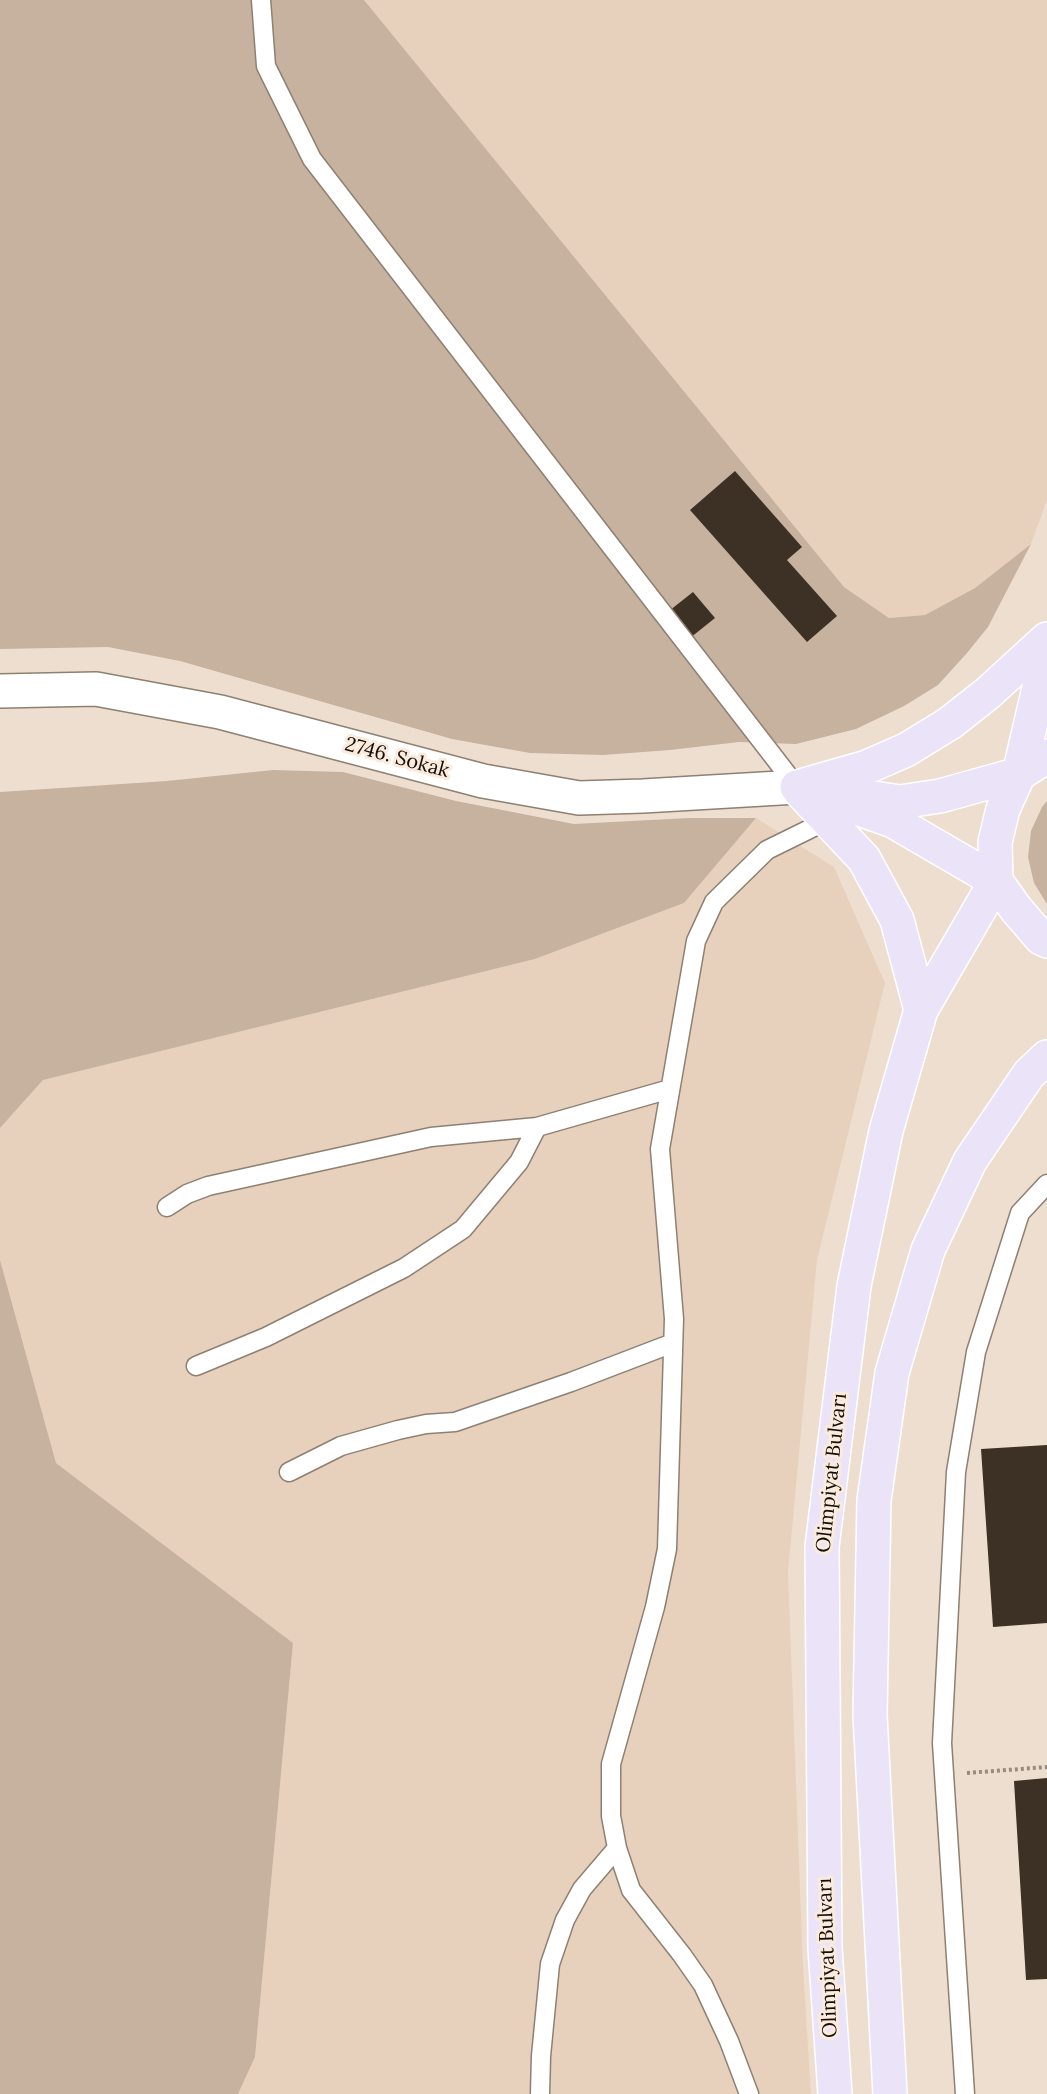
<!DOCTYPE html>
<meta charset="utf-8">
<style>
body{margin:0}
canvas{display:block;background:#eedecf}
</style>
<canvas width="1047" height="2094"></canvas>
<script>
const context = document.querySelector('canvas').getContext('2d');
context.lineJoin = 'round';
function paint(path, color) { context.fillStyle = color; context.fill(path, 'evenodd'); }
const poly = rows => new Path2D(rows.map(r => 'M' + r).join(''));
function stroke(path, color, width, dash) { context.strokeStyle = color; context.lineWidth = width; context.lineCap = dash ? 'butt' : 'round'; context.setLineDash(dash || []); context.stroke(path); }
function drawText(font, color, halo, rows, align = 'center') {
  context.font = font + ' Lora,serif'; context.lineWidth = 6; context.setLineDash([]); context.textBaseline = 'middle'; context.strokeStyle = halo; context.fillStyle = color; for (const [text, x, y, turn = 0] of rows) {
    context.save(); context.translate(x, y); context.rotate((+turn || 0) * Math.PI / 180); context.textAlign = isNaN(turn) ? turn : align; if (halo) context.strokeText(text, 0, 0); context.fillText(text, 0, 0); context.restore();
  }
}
paint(poly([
 [364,0,1047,0,1047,500,1031,544,975,588,925,615,889,618,844,587],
 [756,818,834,867,885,983,817,1260,788,1572,803,1967,811,2094,238,2094,255,2057,293,1643,56,1463,0,1260,0,1128,43,1080,535,959,684,903]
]), '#e7d1bd');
paint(poly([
 [0,0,364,0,844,587,889,618,925,615,975,588,1031,544,988,627,967,653,938,685,904,706,856,729,796,744,739,742,670,750,603,755,530,753,452,739,180,661,108,647,0,649],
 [273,770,343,772,456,801,574,824,689,818,756,818,684,903,535,959,43,1080,0,1128,0,792,167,781],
 [1047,801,1047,904,1034,883,1028,857,1031,831,1042,807],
 [0,1260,56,1463,293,1643,255,2057,238,2094,0,2094]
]), '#c6b29f');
paint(poly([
 [735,471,802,547,787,560,837,616,807,642,690,510],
 [693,592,715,618,690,638,669,611],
 [1047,1445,1047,1623,993,1627,981,1449],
 [1047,1778,1047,1979,1026,1980,1014,1781]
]), '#3d3125');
const lane = poly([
 [261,0,266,66,312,159,797,787],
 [167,1207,187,1194,208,1186,431,1137,537,1127,670,1089],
 [196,1366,266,1337,404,1268,463,1229,519,1162,537,1127],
 [289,1472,341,1446,398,1430,426,1424,455,1422,571,1382,673,1343],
 [540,2094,541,2056,550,1964,565,1920,582,1889,617,1848],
 [749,2094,729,2041,703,1985,682,1955,631,1890,617,1848,611,1816,611,1764,655,1607,667,1549,674,1319,660,1149,696,941,714,902,767,850,828,820],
 [965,2094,942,1743,956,1472,976,1352,1020,1213,1047,1184]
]);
const street = poly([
 [0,691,96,689,220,712,483,781,579,798,643,796,797,787]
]);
const primary = poly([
 [797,787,893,821,996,881,1016,909,1041,938,1047,941],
 [797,787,867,767,906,750,950,723,988,693,1047,639],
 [800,791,864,859,897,920,921,1010],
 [861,796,900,802,940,796,1019,774,1047,756],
 [996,881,995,842,1003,809,1019,774,1042,675,1047,660],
 [835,2094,825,1948,822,1547,854,1286,886,1131,921,1010,996,881],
 [890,2094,870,1715,874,1500,892,1373,928,1250,970,1161,1029,1074,1047,1057]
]);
stroke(lane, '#8e8072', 21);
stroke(street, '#8e8072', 36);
stroke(primary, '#fff', 36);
stroke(poly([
 [967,1773,1047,1767]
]), '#978b80', 4, [3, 3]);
stroke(lane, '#fff', 18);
stroke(street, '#fff', 33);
stroke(primary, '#ebe3f8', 33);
drawText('20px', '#150f0a', '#fbebdc', [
 ["2746. Sokak",397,758,15],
 ["Olimpiyat Bulvarı",832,1473,-84],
 ["Olimpiyat Bulvarı",828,1958,-92]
]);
</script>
